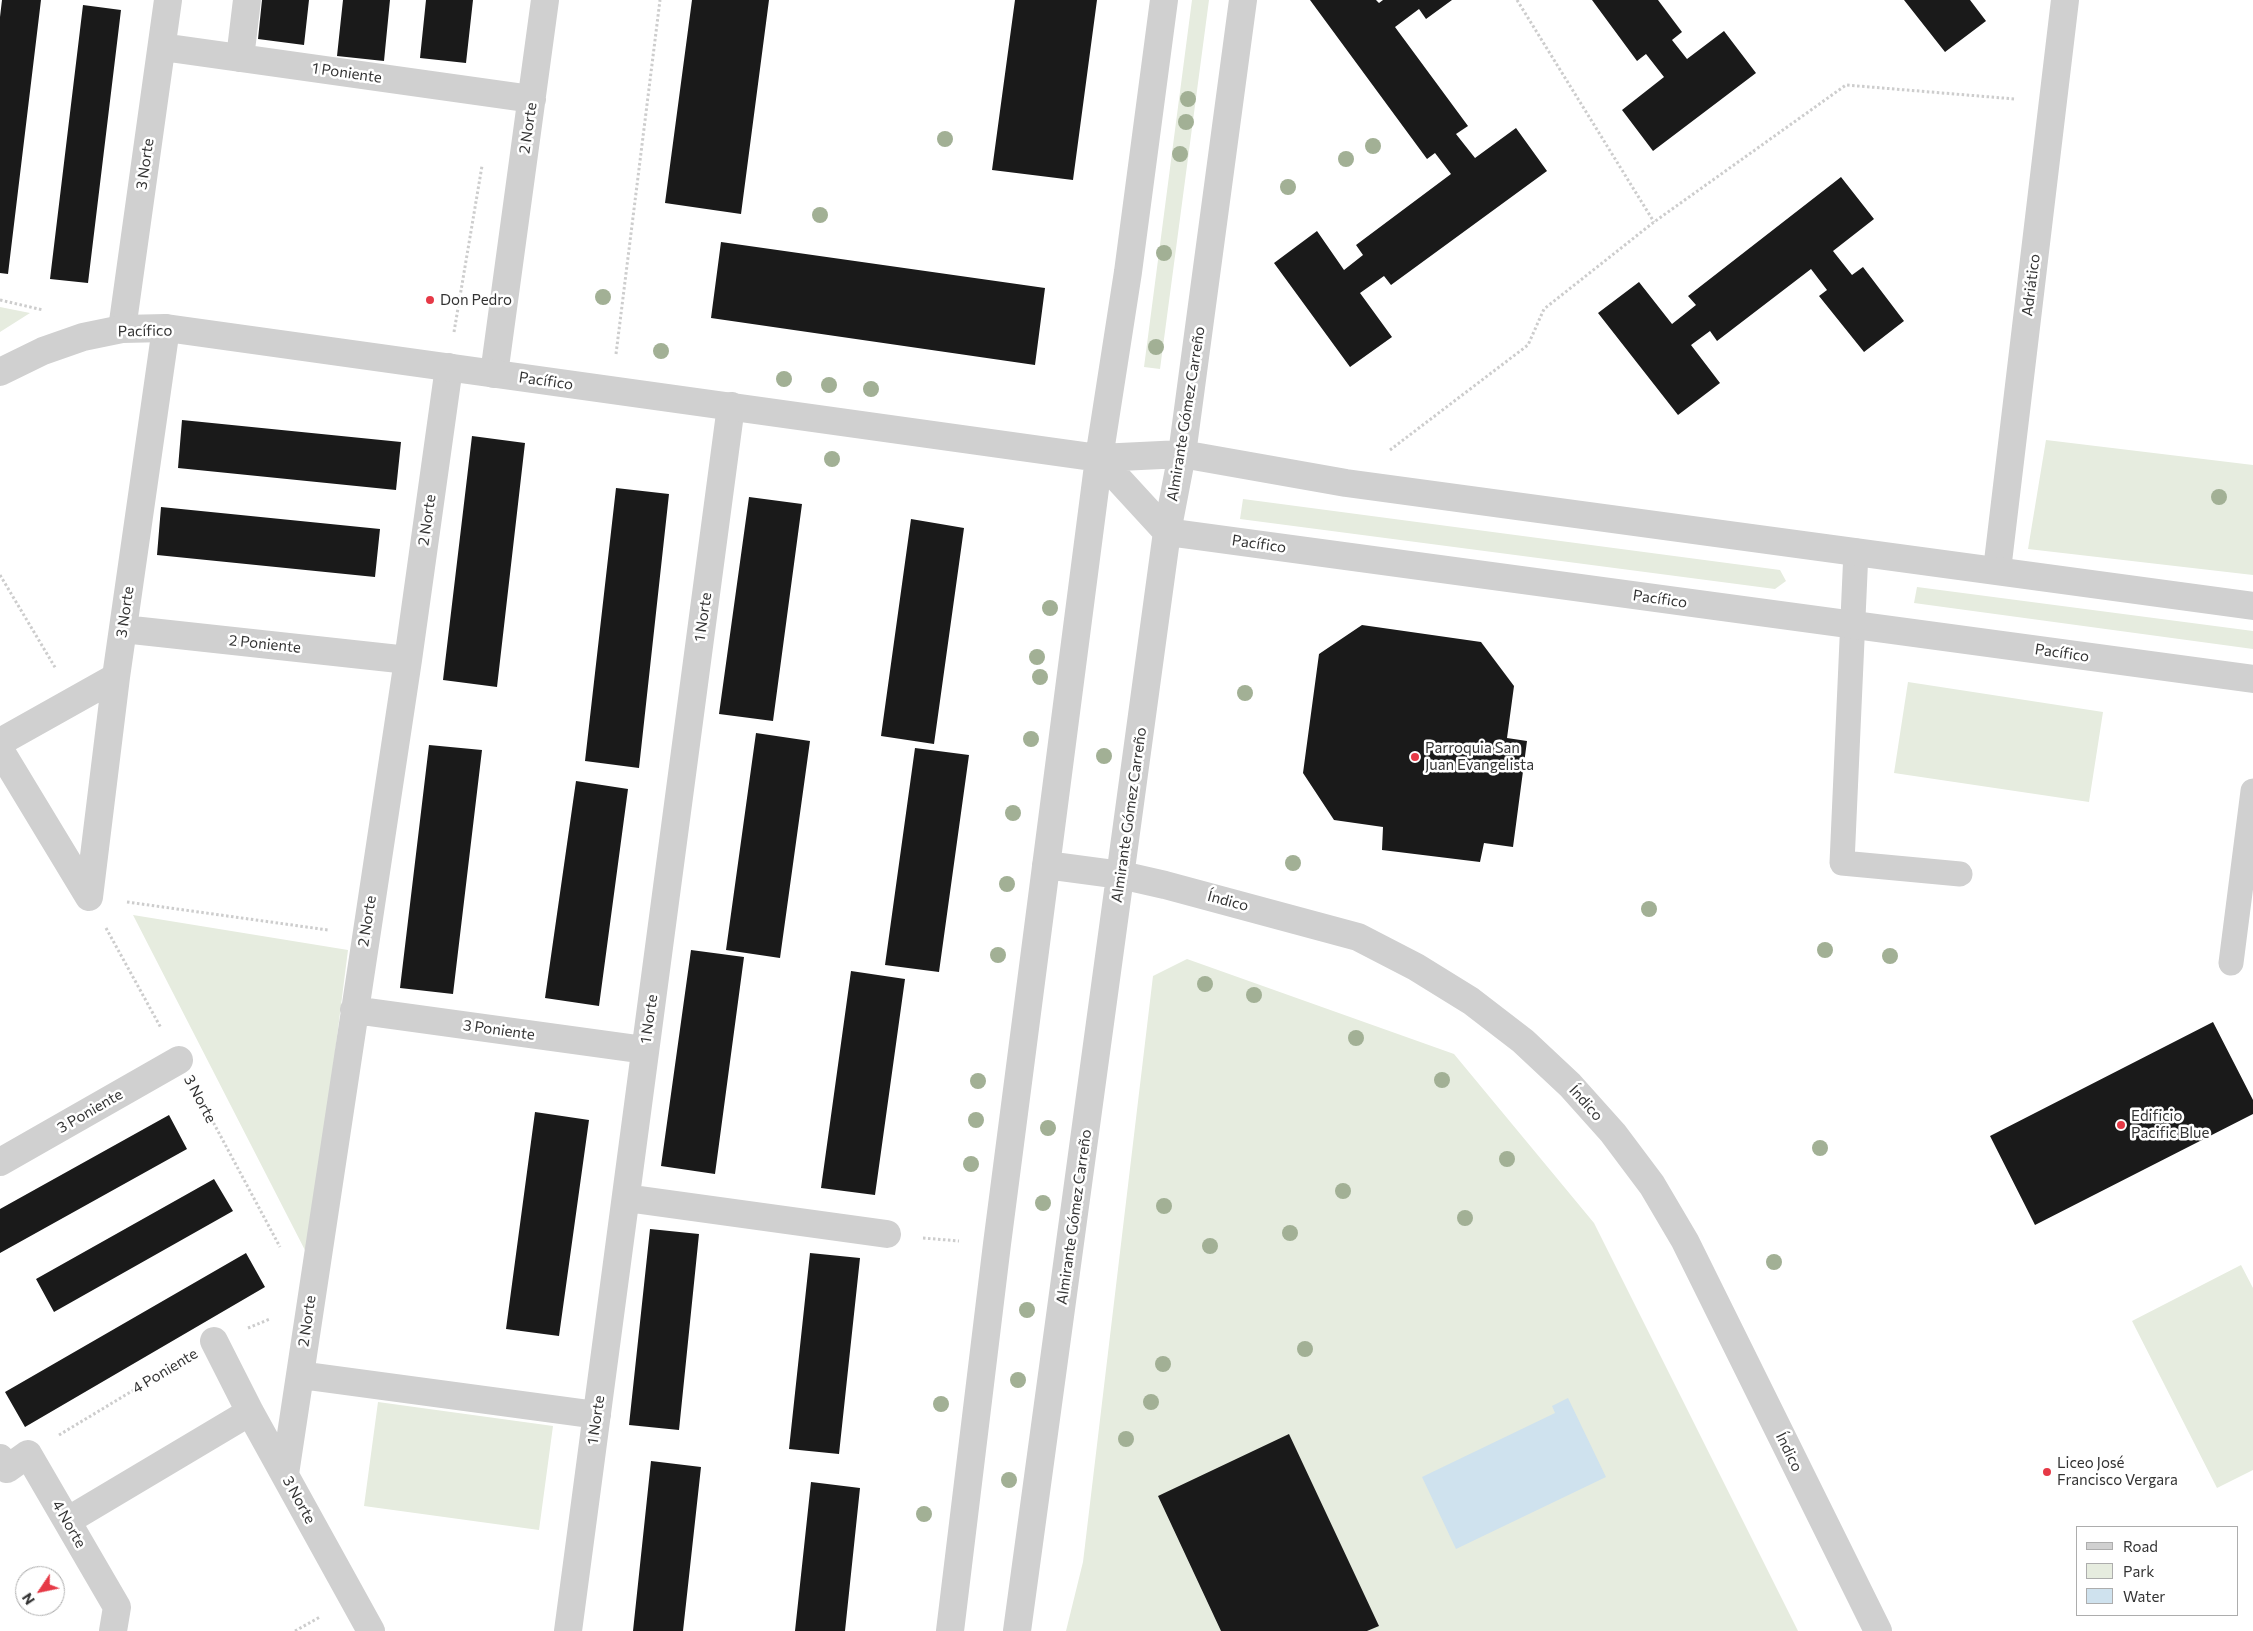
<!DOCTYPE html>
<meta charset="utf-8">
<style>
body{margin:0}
#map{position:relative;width:2253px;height:1631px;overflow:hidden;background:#fff;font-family:Commissioner,sans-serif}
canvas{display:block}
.legend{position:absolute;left:2076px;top:1526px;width:162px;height:90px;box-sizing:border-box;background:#fff;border:1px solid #adadad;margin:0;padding:6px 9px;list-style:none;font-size:15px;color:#333}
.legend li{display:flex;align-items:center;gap:10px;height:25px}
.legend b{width:25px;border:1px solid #adadad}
.north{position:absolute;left:15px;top:1566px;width:50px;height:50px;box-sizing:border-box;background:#fff;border:1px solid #adadad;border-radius:50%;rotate:236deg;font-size:14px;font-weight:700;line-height:20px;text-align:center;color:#333}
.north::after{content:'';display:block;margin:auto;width:18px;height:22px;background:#e63946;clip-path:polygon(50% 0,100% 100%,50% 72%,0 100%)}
</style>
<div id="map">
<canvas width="2253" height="1631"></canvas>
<ul class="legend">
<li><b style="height:6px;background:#d0d0d0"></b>Road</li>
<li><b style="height:14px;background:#e6ecdf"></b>Park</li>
<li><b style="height:14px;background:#cfe2ee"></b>Water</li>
</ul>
<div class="north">N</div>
</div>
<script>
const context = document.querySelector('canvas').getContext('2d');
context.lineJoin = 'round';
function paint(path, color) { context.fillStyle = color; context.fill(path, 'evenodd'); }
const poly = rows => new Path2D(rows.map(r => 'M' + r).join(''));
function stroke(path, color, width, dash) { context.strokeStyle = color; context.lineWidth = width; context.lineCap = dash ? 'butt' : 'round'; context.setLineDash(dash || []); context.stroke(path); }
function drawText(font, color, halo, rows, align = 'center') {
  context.font = font + ' Commissioner,sans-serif'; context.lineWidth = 5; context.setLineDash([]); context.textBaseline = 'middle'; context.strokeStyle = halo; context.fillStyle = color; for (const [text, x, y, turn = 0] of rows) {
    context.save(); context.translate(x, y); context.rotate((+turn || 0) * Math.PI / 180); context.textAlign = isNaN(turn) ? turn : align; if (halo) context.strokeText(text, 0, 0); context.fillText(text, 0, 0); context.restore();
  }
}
paint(poly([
 [1192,0,1209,0,1160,369,1144,367],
 [0,307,30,313,0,332],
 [2046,440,2253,465,2253,575,2028,549],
 [1243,499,1780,570,1786,581,1775,589,1240,519],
 [1917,587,2253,631,2253,649,1914,603],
 [1908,682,2103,712,2089,802,1894,773],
 [133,915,348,950,309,1258],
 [1187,959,1454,1054,1594,1223,1798,1631,1066,1631,1083,1562,1153,976],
 [2241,1265,2253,1288,2253,1470,2217,1488,2132,1321],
 [378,1402,553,1426,539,1530,364,1506]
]), '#e6ecdf');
paint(poly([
 [1568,1398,1606,1477,1456,1549,1422,1477,1555,1413,1552,1406]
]), '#cfe2ee');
paint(poly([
 [2,0,41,0,8,274,0,273,0,17],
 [262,0,309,0,304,45,258,39],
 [343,0,390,0,384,61,337,56],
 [426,0,473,0,466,63,420,58],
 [692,0,769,0,741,214,665,203],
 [1015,0,1097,0,1073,180,992,170],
 [1310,0,1376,0,1379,3,1383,0,1452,0,1426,19,1419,9,1395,27,1468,126,1456,134,1475,158,1516,128,1547,171,1391,285,1384,276,1360,293,1392,337,1350,367,1274,263,1317,231,1344,270,1363,255,1356,245,1451,174,1435,153,1427,159],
 [1592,0,1658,0,1682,32,1672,40,1687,59,1724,31,1756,73,1653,151,1622,110,1664,77,1646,54,1637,61],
 [1904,0,1970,0,1986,21,1945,52],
 [83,5,121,10,88,283,50,279],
 [1841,177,1874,219,1833,251,1852,275,1863,267,1904,321,1864,352,1819,296,1827,290,1811,269,1717,341,1710,331,1691,345,1720,383,1678,415,1598,313,1639,282,1672,324,1696,305,1688,296],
 [721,242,1045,288,1035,365,711,318],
 [182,420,401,442,396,490,178,468],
 [472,436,525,443,497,687,443,680],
 [616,488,669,494,639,768,585,761],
 [749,497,802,504,773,721,719,714],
 [161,507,380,529,375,577,157,555],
 [911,519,964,528,934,744,881,736],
 [1362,625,1481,642,1514,686,1507,738,1527,741,1513,847,1484,843,1480,862,1382,850,1383,827,1334,820,1303,773,1319,654],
 [756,733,810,741,780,958,726,950],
 [429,745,482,750,453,994,400,988],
 [915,748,969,755,939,972,885,965],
 [576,781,628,789,599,1006,545,998],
 [691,950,744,957,715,1174,661,1166],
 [851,971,905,979,875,1195,821,1188],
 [2213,1022,2253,1100,2253,1114,2035,1225,1990,1136],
 [535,1112,589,1120,559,1336,506,1329],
 [169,1115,187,1149,0,1253,0,1209],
 [214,1179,233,1211,54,1312,36,1279],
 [650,1229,699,1234,679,1430,629,1425],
 [246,1253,265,1287,25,1427,5,1392],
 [810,1253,860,1258,839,1454,789,1449],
 [1289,1434,1379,1626,1367,1631,1221,1631,1158,1496],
 [651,1461,701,1467,683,1631,633,1631],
 [811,1482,860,1488,845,1631,795,1631]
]), '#1a1a1a');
stroke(poly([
 [1517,0,1654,222],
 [0,300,43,310],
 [454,332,482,166],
 [616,354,660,0],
 [1390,450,1528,345,1544,309,1654,222,1846,85,2015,99],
 [0,575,56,669],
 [127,902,328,930],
 [106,928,161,1028],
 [197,1092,280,1247],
 [923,1238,959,1241],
 [248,1328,270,1319],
 [59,1435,182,1361],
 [295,1631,320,1617]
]), '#cdcdcd', 3, [2.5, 2.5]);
stroke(poly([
 [1856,551,1842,863,1960,874],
 [2231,963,2253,791]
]), '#d0d0d0', 25);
stroke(poly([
 [162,47,532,99],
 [240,58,247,0],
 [122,329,168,0],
 [494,374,545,0],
 [1997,570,2065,0],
 [123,629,408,660],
 [0,742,116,677],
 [0,750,89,897],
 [89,897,116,677,166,328],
 [354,1010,645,1050],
 [0,1162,179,1060],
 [626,1198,887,1234],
 [214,1341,250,1412,371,1631],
 [300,1375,597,1415],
 [0,1458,7,1469,28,1454,117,1607,113,1631],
 [285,1474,408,660,449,367],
 [67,1521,250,1412],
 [568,1631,731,406]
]), '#d0d0d0', 28);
stroke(poly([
 [0,372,43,351,83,337,122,329,166,328,1099,458,1182,454,1346,483,2253,606],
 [1099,458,1167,532,2253,679],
 [1046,865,1121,875,1165,885,1358,937,1416,967,1471,1001,1523,1041,1570,1085,1613,1133,1652,1185,1685,1241,1878,1631],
 [950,1631,997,1244,1099,458,1128,272,1164,0],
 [1017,1631,1167,532,1182,454,1243,0]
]), '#d0d0d0', 28);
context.fillStyle = '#a2b095';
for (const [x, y] of [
 [1188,99],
 [1186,122],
 [945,139],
 [1373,146],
 [1180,154],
 [1346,159],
 [1288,187],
 [820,215],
 [1164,253],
 [603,297],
 [1156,347],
 [661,351],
 [784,379],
 [829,385],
 [871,389],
 [832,459],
 [2219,497],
 [1050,608],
 [1037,657],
 [1040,677],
 [1245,693],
 [1031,739],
 [1104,756],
 [1013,813],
 [1293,863],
 [1007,884],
 [1649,909],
 [1825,950],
 [998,955],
 [1890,956],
 [1205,984],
 [1254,995],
 [1356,1038],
 [1442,1080],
 [978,1081],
 [976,1120],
 [1048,1128],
 [1820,1148],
 [1507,1159],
 [971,1164],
 [1343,1191],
 [1043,1203],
 [1164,1206],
 [1465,1218],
 [1290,1233],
 [1210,1246],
 [1774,1262],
 [1027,1310],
 [1305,1349],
 [1163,1364],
 [1018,1380],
 [1151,1402],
 [941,1404],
 [1126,1439],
 [1009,1480],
 [924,1514]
]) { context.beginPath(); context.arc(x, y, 8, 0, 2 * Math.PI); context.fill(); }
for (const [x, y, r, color] of [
 [430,300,5,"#e63946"],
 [1415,757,5,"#e63946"],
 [2121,1125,5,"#e63946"],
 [2047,1472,5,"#e63946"]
]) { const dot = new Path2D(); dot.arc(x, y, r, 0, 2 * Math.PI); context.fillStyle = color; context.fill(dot); stroke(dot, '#fff', 2); }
drawText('15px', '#333', '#fff', [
 ["1 Poniente",347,73,8],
 ["2 Norte",528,128,-82],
 ["3 Norte",145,164,-82],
 ["Adriático",2031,285,-83],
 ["Pacífico",145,331,-1],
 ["Pacífico",546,381,8],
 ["Almirante Gómez Carreño",1186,414,-81],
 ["2 Norte",427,520,-82],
 ["Pacífico",1259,544,8],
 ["Pacífico",1660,599,8],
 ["3 Norte",125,612,-82],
 ["1 Norte",703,617,-82],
 ["2 Poniente",265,644,6],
 ["Pacífico",2062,653,8],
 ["Almirante Gómez Carreño",1129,815,-82],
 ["Índico",1228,901,15],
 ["2 Norte",367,921,-81],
 ["1 Norte",649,1019,-82],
 ["3 Poniente",499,1030,8],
 ["3 Norte",200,1099,62],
 ["Índico",1586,1103,48],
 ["3 Poniente",90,1111,-30],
 ["Almirante Gómez Carreño",1074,1217,-82],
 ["2 Norte",307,1321,-82],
 ["4 Poniente",165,1371,-31],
 ["1 Norte",596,1420,-82],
 ["Índico",1789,1452,64],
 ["3 Norte",299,1500,61],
 ["4 Norte",69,1524,60]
]);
drawText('15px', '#333', '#fff', [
 ["Don Pedro",440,300],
 ["Parroquia San",1425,748],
 ["Juan Evangelista",1425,765],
 ["Edificio",2131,1116],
 ["Pacific Blue",2131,1133],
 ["Liceo José",2057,1463],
 ["Francisco Vergara",2057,1480]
], 'left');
</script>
